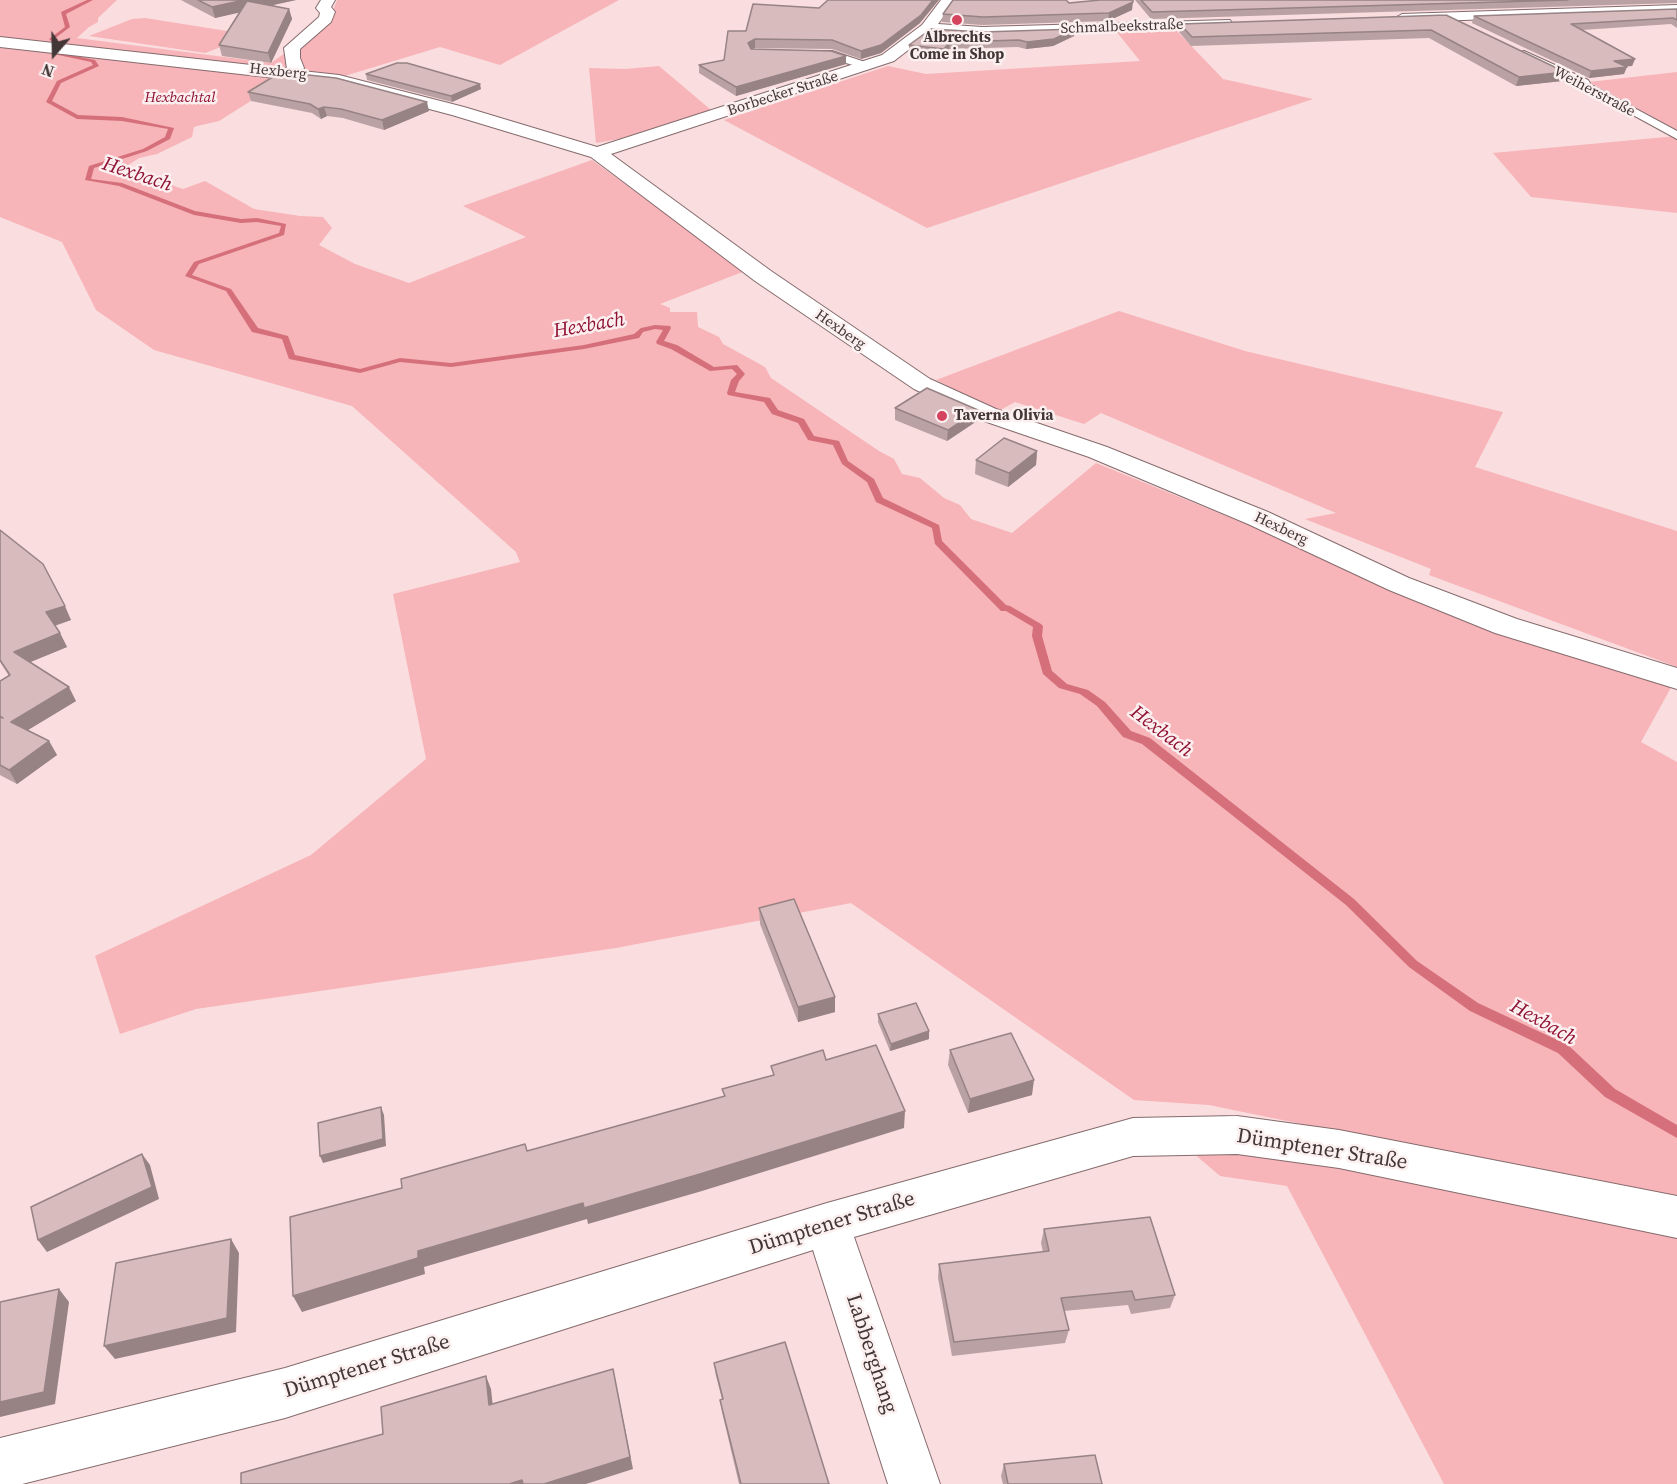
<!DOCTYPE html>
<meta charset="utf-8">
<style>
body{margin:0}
#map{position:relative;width:1677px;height:1484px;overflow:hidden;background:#faddde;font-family:"Source Serif 4",serif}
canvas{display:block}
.north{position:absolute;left:24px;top:24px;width:60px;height:60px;-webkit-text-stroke:4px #fbefef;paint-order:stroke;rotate:200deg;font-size:16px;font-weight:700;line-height:24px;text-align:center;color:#423637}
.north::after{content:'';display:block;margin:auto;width:21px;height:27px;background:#423637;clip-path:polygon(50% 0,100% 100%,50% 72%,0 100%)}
</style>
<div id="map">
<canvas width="1677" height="1484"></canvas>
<div class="north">N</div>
</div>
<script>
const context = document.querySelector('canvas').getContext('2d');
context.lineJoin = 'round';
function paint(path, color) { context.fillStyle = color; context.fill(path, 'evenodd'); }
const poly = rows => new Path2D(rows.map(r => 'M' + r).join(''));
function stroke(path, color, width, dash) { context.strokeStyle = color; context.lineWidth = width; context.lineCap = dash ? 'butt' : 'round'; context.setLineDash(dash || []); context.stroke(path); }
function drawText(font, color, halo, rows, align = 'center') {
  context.font = font + ' "Source Serif 4",serif'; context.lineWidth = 5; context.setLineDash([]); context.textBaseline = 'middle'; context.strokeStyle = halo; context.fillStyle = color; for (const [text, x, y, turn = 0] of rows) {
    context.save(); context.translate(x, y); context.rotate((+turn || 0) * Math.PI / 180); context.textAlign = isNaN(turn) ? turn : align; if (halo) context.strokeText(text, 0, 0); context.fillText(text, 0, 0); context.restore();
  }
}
paint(poly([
 [0,0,117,0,98,18,98,22,89,27,77,38,271,63,329,22,337,0,619,0,500,65,440,47,338,78,297,68,289,77,219,121,197,126,194,127,192,137,157,154,139,158,119,171,120,175,157,180,183,189,205,181,254,209,300,216,323,217,332,228,319,245,355,264,409,283,526,237,463,206,592,160,745,271,660,304,670,308,670,312,697,312,698,327,719,337,723,344,765,367,771,378,879,451,894,459,902,474,920,478,944,498,960,505,971,519,1012,533,1096,463,1300,546,1673,684,1641,742,1677,762,1677,1201,1209,1105,1134,1100,851,903,616,948,196,1009,120,1034,95,956,311,855,426,759,393,594,520,562,516,552,352,406,154,350,96,310,62,242,0,217],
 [145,18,246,34,245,38,205,53,89,36,132,19],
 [1175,29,1223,79,1313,99,927,228,724,120,888,66,926,74,1140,61,1116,31],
 [659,66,711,110,619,139,596,143,589,68,625,69],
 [1677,72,1677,130,1589,82],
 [1677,136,1677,213,1531,197,1493,153],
 [1119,311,1245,351,1503,412,1475,467,1677,531,1677,667,1429,575,1431,569,1305,519,1336,513,1101,413,1084,424,1015,402,997,412,936,380],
 [1185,1146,1322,1158,1677,1224,1677,1484,1444,1484,1287,1186,1220,1176]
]), '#f7b4b9');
paint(poly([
 [87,0,93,0,66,14,70,27,54,39,62,46,56,52,95,60,99,66,61,83,52,101,78,115,122,117,174,128,170,139,147,151,94,168,91,179,122,183,195,211,241,219,257,218,286,224,284,235,199,264,192,275,231,289,258,328,288,336,295,355,360,369,400,358,451,363,584,345,634,334,641,328,655,325,670,326,671,328,664,341,677,345,714,367,737,365,745,374,739,381,735,392,770,398,778,410,804,419,814,436,839,441,848,461,874,479,883,498,939,525,942,541,1006,605,1010,606,1041,624,1043,626,1042,636,1052,671,1067,684,1088,690,1105,702,1131,731,1150,738,1354,899,1417,961,1478,1003,1568,1045,1615,1089,1677,1125,1677,1138,1605,1097,1558,1053,1470,1011,1409,967,1346,905,1142,744,1123,737,1097,706,1080,694,1059,688,1043,674,1032,636,1033,627,1006,611,1001,611,935,544,932,528,876,502,867,482,842,464,833,445,808,440,798,423,772,414,764,402,728,395,727,393,731,380,737,374,732,369,710,371,671,349,657,344,656,342,663,330,655,329,643,332,639,338,584,349,451,367,400,362,360,373,289,359,282,339,252,332,226,291,185,276,194,262,279,233,281,226,257,222,241,223,194,215,119,186,85,180,89,166,143,149,165,137,168,129,122,121,77,119,46,102,57,81,93,65,91,62,49,53,57,46,49,39,65,27,61,12,87,0]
]), '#d5707b');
const service = poly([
 [832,51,871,64,872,66,867,69,814,54,819,51,832,51],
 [1582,80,1677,131,1677,139,1578,85,1578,81,1582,80]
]);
const minor = poly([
 [321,0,335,0,331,7,335,12,331,22,300,49,300,58,304,68,302,71,339,75,464,107,597,147,882,55,922,25,941,0,956,0,938,24,982,27,1230,20,1232,23,1230,26,1225,27,982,37,930,33,894,61,611,154,771,271,930,379,996,409,1107,447,1268,512,1409,578,1517,619,1677,668,1677,689,1495,633,1389,590,1248,524,1089,457,978,419,914,389,755,281,591,157,452,115,338,85,0,47,0,37,287,69,284,48,319,17,320,13,316,8,321,0],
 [1677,5,1677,13,1402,22,1395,18,1402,14,1677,5],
 [1524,51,1588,80,1590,83,1582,88,1576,86,1518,59,1516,56,1518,53,1524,51],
 [1237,1116,1339,1130,1677,1196,1677,1238,1339,1168,1237,1154,1133,1156,854,1237,940,1484,888,1484,813,1250,285,1418,22,1484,0,1484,0,1438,285,1368,827,1203,1133,1118,1237,1116]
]);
stroke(service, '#856b6d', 2);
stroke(minor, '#856b6d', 2);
paint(service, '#fff');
paint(minor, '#fff');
paint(poly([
 [181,0,296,0,272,5,289,9,292,19,271,63,222,56,219,45,239,12,215,18],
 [1135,0,1677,0,1677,3,1151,19],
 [1069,3,1132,10,1108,21,982,25,942,22,943,14],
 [1677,9,1677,28,1671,24,1582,30,1635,59,1632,66,1625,66,1624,74,1589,78,1472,23,1474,16],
 [1446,15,1562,81,1516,86,1429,38,1191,46,1179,32,1180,24],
 [920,23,881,53,861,59,832,49,755,48,753,49,846,64,736,96,699,73,699,65,724,60,746,31],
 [983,32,1074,36,1053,46,1026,49,1018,47,949,49,944,56,909,52,909,45],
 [366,74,481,89,452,102,367,80],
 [248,92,429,111,384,130,343,118,327,116,321,119,312,113,251,101],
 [895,408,978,410,977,421,947,441,895,420],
 [1037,451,1036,465,1008,487,975,474,976,460],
 [0,530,71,620,55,626,60,633,67,647,30,662,76,701,28,730,49,741,57,755,17,784,0,775,0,681,9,676,0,662],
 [759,908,835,1012,798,1022,760,924],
 [878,1014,929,1039,890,1051,878,1022],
 [950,1050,1032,1095,968,1113,948,1065],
 [1044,1229,1175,1295,1170,1308,1131,1314,1128,1305,1064,1311,1069,1330,1065,1343,952,1356,938,1278,939,1264,1043,1252,1041,1243],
 [714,1363,829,1484,739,1484,722,1412,720,1400,722,1399,716,1376],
 [1004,1464,1102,1484,1003,1484,1001,1476]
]), '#baa1a3');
paint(poly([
 [244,0,296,0,215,18,212,7],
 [933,0,939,0,920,23,881,53,861,59,861,51],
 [1133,2,1132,10,1108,21,1109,13],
 [289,9,292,19,271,63,268,53],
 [1075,29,1074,36,1053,46,1026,49,1027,42],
 [755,39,755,48,749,51,748,43],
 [950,42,949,49,944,56,944,49],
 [846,56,846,64,736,96,736,87],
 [1635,59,1632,66,1611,68,1614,61],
 [1627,67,1624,74,1589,78,1591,71],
 [1565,72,1562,81,1516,86,1519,77],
 [480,84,481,89,452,102,451,96],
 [427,102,429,111,384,130,382,120],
 [324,107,327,116,321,119,318,109],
 [978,410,977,421,947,441,948,430],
 [1037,451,1036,465,1008,487,1009,473],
 [65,606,71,620,53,626,46,612],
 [60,633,67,647,21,666,14,652],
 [69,687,76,701,18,736,11,722],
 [49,741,57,755,17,784,9,770],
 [835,997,835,1012,798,1022,798,1007],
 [929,1031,929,1039,890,1051,891,1044],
 [1034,1080,1032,1095,968,1113,970,1099],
 [381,1107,384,1115,386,1146,323,1163,320,1156],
 [905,1111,904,1128,702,1191,588,1224,587,1219,424,1267,425,1274,302,1312,293,1296,418,1251,583,1203],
 [142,1154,150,1165,159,1199,47,1252,38,1240],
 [231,1239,239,1253,236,1332,115,1359,104,1346],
 [59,1289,69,1302,55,1404,0,1417,0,1402],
 [613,1369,633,1469,586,1484,544,1484],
 [486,1376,491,1389,494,1417,489,1405],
 [522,1480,524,1484,509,1484]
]), '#978384');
const building = poly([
 [198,0,244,0,212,7,198,0],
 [828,0,933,0,921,15,881,45,861,51,832,40,755,39,748,43,751,49,831,51,846,56,736,87,699,65,724,60,728,31,746,31,753,4,819,8,828,0],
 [953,0,1066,0,1069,3,1100,0,1133,0,1133,2,1109,13,983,17,943,14,953,0],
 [1141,0,1568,0,1152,12,1141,0],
 [247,1,289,9,268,53,219,45,247,1],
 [1677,9,1677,20,1673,18,1571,24,1635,59,1614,61,1627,67,1591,71,1474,16,1677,9],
 [1446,15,1565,72,1519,77,1431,30,1192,37,1180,24,1446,15],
 [931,29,983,32,1075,29,1054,39,1027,42,1019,40,950,42,944,49,909,45,931,29],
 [397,63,407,63,480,84,451,96,366,74,397,63],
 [281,72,336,78,427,102,382,120,341,109,324,107,318,109,310,104,248,92,281,72],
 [927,388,978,410,948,430,895,408,927,388],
 [1004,438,1037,451,1009,473,976,460,1004,438],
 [0,530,43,564,65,606,46,612,60,633,14,652,69,687,11,722,49,741,9,770,0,765,0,717,3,718,0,716,0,681,10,675,0,660,0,530],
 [794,899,835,997,798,1007,759,908,794,899],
 [916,1003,929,1031,891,1044,878,1014,916,1003],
 [1011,1033,1034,1080,970,1099,950,1050,1011,1033],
 [876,1045,905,1111,700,1174,584,1208,583,1203,418,1251,418,1258,293,1296,290,1217,402,1188,401,1179,525,1144,527,1151,725,1096,722,1089,774,1075,771,1066,823,1050,826,1060,876,1045],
 [381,1107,383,1139,320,1156,318,1123,381,1107],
 [142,1154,152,1187,38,1240,31,1207,142,1154],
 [1150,1217,1175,1295,1135,1300,1132,1291,1061,1298,1069,1330,954,1342,939,1264,1049,1251,1044,1229,1150,1217],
 [231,1239,227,1318,104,1346,116,1263,231,1239],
 [59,1289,44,1392,0,1402,0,1302,59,1289],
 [785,1342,829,1484,741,1484,720,1400,723,1399,714,1363,785,1342],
 [613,1369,630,1457,544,1484,523,1484,522,1480,509,1484,241,1484,241,1473,383,1434,381,1407,486,1376,489,1405,613,1369],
 [1095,1455,1102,1484,1008,1484,1004,1464,1095,1455]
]);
paint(building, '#d8bbbd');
stroke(building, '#978384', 1.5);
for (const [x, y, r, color] of [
 [957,20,6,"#d4445e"],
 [942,416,6,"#d4445e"]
]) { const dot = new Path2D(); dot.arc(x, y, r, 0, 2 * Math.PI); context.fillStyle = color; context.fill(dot); stroke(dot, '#fbefef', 2); }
drawText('15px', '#423637', '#fbefef', [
 ["Schmalbeekstraße",1122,27,-2],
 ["Hexberg",278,72,6],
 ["Weiherstraße",1594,92,28],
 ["Borbecker Straße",783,94,-18],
 ["Hexberg",840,330,35],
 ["Hexberg",1281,529,25]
]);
drawText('bold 15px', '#423637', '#fbefef', [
 ["Albrechts",957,38],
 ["Come in Shop",957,55],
 ["Taverna Olivia",954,416,"left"]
]);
drawText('italic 15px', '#8e0f31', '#fbefef', [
 ["Hexbachtal",180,98]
]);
drawText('italic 20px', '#901233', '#fbefef', [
 ["Hexbach",137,175,18],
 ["Hexbach",589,326,-10],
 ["Hexbach",1161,732,37],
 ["Hexbach",1543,1023,29]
]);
drawText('21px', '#423637', '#fbefef', [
 ["Dümptener Straße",1322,1150,9],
 ["Dümptener Straße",832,1224,-17],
 ["Labberghang",871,1354,72],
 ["Dümptener Straße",367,1367,-17]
]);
</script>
